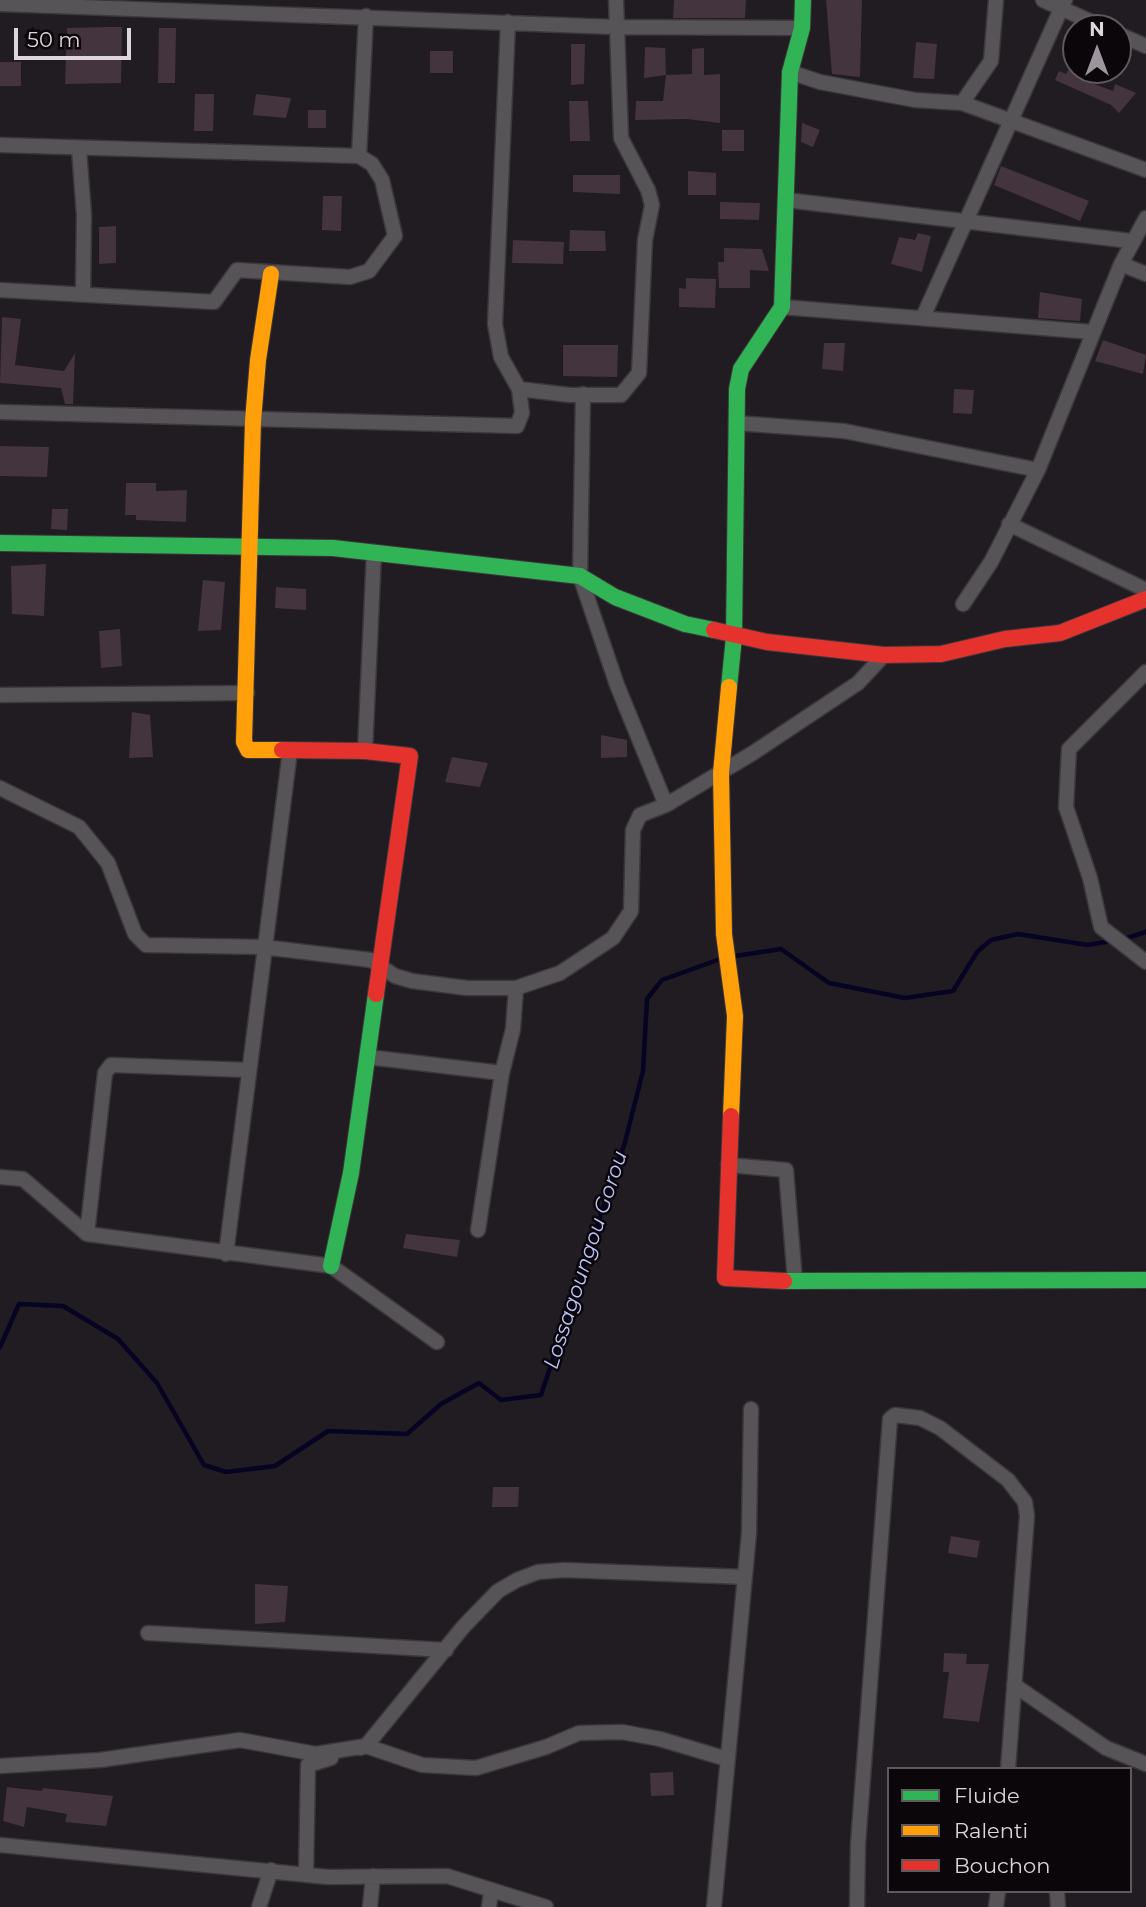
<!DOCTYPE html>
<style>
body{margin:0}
#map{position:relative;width:1146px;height:1907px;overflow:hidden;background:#211c21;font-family:Montserrat,sans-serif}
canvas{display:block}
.legend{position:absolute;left:887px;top:1767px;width:245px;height:126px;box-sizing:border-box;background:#0a060a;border:2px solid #5f595e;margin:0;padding:9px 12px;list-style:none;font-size:21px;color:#ded6dd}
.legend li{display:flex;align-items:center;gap:14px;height:35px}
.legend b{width:35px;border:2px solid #5f595e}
.north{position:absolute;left:1062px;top:14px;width:70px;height:70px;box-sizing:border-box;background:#0a060a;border:2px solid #5f595e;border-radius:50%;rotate:0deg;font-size:19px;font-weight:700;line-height:28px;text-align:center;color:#ded6dd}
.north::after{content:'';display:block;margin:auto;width:24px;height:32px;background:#9c959b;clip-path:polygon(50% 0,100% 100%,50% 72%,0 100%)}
.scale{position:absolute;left:14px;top:28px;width:117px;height:32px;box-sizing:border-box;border:4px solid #ded6dd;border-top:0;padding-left:9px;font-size:21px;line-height:24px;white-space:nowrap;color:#ded6dd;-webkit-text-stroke:5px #0a060a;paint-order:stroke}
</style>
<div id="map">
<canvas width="1146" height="1907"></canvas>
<ul class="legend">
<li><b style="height:9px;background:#30b455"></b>Fluide</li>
<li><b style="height:9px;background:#ff9f0a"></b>Ralenti</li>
<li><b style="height:9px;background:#e5322d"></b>Bouchon</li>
</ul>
<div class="north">N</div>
<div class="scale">50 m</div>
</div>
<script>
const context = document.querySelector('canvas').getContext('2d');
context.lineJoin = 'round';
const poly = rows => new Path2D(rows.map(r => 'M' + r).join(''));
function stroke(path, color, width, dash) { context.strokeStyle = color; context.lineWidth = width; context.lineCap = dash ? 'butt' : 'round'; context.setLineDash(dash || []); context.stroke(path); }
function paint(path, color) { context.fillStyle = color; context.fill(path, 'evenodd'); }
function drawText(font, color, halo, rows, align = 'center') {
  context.font = font + ' Montserrat,sans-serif'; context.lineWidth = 5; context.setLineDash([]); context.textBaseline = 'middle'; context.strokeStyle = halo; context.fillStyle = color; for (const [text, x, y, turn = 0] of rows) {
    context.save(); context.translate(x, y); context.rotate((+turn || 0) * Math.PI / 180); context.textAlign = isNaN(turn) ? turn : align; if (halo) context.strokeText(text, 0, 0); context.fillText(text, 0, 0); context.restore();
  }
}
stroke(poly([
 [1124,939,1146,932],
 [735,956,781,949,829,983,905,998,953,991,977,952,991,940,1018,934,1088,945,1111,941],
 [0,1347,19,1304,63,1306,118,1339,157,1383,204,1465,226,1472,275,1466,328,1431,407,1434,441,1404,479,1383,501,1400,541,1395,625,1142,643,1071,647,999,662,980,723,958]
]), '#070323', 4.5);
paint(poly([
 [674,0,746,0,745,18,673,18],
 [826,0,862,0,860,77,832,74],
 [107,27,122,27,121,83,65,84,67,28],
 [159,28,176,28,175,83,158,83],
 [916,42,937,44,934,79,913,78],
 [571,44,585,44,584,84,571,85],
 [645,47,665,48,666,75,644,78],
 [704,48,704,75,720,74,720,123,687,119,635,120,636,101,663,101,666,75,692,74,692,49],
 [430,51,453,51,453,73,430,73],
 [0,62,21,62,21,86,0,86],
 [1068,70,1091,70,1086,81,1113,91,1115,84,1136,93,1119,113,1111,105,1055,80,1059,71,1066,74],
 [195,94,214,94,213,131,194,131],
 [256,94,291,98,286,118,253,115],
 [569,101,588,101,590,141,570,141],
 [308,110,326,110,326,128,308,128],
 [802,123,820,130,813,147,801,142],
 [722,130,744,130,744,151,722,151],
 [1001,166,1089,201,1080,221,994,185],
 [688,171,716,173,716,195,688,195],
 [573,175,620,175,620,194,573,192],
 [323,196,342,196,341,231,322,230],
 [720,202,760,203,759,220,720,219],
 [116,226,116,263,99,264,99,227],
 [570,230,605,231,606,251,569,251],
 [918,233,931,236,922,272,891,264,899,237,915,240],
 [513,240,564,242,563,264,512,263],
 [724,248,762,249,769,271,750,270,750,288,719,288,718,262,724,262],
 [686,278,716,279,715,308,679,307,679,288,686,289],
 [1040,292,1082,299,1080,321,1038,318],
 [2,317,21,319,15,365,64,371,75,353,73,404,65,404,61,388,0,383],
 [1103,340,1146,355,1143,374,1095,361],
 [824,343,845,343,843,371,822,369],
 [563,345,618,345,617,377,563,376],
 [954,389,974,390,972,414,953,413],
 [0,446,49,447,47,477,0,476],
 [126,483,156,483,156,491,187,490,186,522,136,520,136,515,125,515],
 [52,509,68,509,67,530,51,529],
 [46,564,44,616,12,614,11,566],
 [203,580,225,582,221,630,198,631],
 [276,587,306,589,306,610,275,608],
 [120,629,122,666,101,668,99,631],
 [132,712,150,715,153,757,129,758],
 [601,735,627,740,627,757,601,758],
 [452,757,488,763,480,787,445,782],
 [406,1234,460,1240,457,1257,403,1248],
 [493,1487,519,1487,518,1507,492,1507],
 [951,1536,980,1541,977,1558,948,1553],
 [255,1584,288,1586,285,1622,255,1624],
 [944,1653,967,1654,966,1664,989,1664,979,1722,943,1718,949,1672,943,1672],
 [673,1772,674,1795,651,1796,650,1773],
 [7,1787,42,1791,43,1788,113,1796,106,1826,65,1822,67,1814,27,1807,24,1827,3,1821]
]), '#43343d');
const street = poly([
 [1043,0,1105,28],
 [0,4,615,27,802,28],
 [508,22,495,324,501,357,519,389,570,395,621,395,639,373,645,240,652,205,648,190,621,138,616,0],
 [1118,34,1146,46],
 [790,72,820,82,915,100,962,103,1146,170],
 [962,103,991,61,996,0],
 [0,145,359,156,366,16],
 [79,149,84,215,83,293],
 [786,200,1131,241],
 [1121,264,1146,274],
 [0,290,214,302,237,270,350,277,369,271,395,236,382,180,372,164,359,156],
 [782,307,1092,332],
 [923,317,1065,0],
 [583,394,580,576,617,685,666,805],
 [0,412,517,426,522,413,519,389],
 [736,423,844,431,1038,470],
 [1009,524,1146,590],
 [963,604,991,562,1038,470,1121,264,1146,218],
 [1146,672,1069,749,1066,807,1090,878,1101,927,1146,962],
 [0,695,247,693],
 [365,751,374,552],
 [0,788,79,827,108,863,135,934,146,945,263,947,371,960,395,976,412,981,467,988,516,988,560,973,613,938,631,911,633,830,640,815,666,805,753,753,858,683,884,655],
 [368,1057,502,1073],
 [728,1165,786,1170,795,1281],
 [0,1177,23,1179,87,1234,331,1266,437,1342],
 [478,1230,502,1073,513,1029,516,988],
 [87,1234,105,1073,111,1065,249,1070],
 [226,1254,290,751],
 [148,1633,446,1650],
 [1014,1685,1106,1748,1146,1764],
 [360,1748,366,1746,422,1765,476,1768,546,1747,579,1733,622,1732,660,1739,727,1759],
 [0,1766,100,1760,240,1740,316,1754,366,1746,464,1626,498,1591,517,1580,538,1572,564,1570,745,1577],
 [0,1845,328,1877,447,1876,546,1907],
 [306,1874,308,1765,331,1758],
 [1057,1891,1058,1907],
 [259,1907,271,1870],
 [370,1907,373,1876],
 [489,1907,491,1891],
 [714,1907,749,1533,751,1409],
 [857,1907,858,1844,890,1419,895,1415,920,1418,940,1428,1008,1480,1025,1502,1027,1516,1008,1769],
 [996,1907,998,1891]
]);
const fast = poly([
 [0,543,333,548,580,576,615,597,685,624,714,630],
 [729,687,734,637,737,389,741,369,782,307,790,72,802,28,803,0],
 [331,1266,351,1173,376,994],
 [784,1281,1146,1280]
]);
const slow = poly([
 [271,274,258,360,253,421,244,742,248,750,282,750],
 [729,687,721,773,724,934,735,1016,731,1116]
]);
const jam = poly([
 [714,630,767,642,884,655,941,654,1005,639,1060,633,1146,599],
 [282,750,365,751,410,756,376,994],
 [731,1116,725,1278,784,1281]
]);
stroke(street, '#3b373a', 17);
stroke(fast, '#3b373a', 18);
stroke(slow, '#3b373a', 18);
stroke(jam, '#3b373a', 18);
stroke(street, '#575458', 14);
stroke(fast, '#30b455', 16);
stroke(slow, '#ff9f0a', 16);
stroke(jam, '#e5322d', 16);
drawText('italic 21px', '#bdc5fd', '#0a060a', [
 ["Lossagoungou Gorou",586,1260,-72]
]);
</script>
